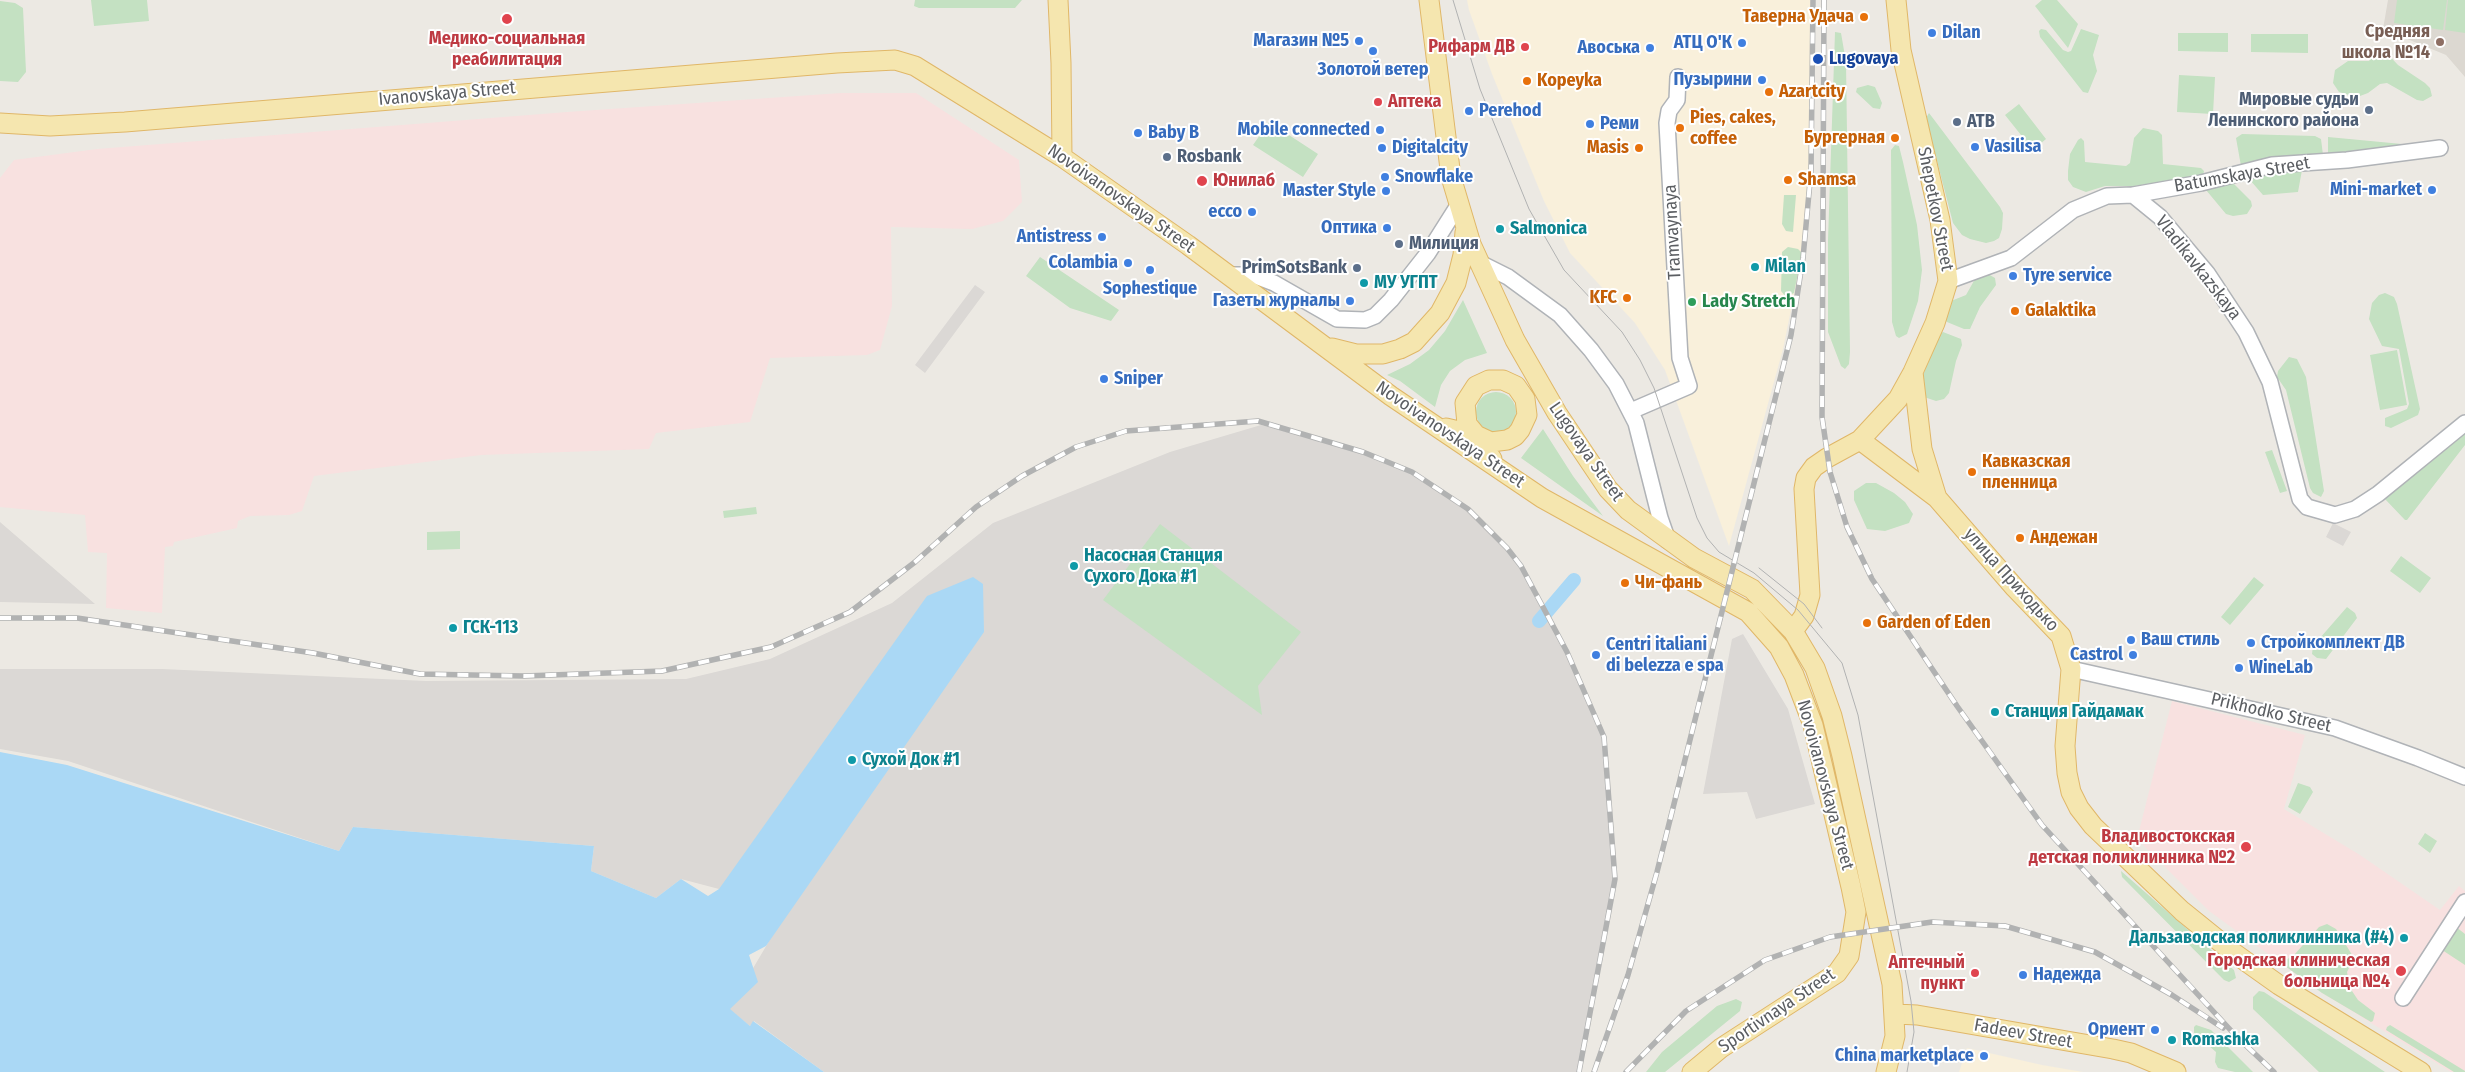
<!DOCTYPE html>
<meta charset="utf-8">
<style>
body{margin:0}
canvas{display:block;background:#ece9e3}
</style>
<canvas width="2465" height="1072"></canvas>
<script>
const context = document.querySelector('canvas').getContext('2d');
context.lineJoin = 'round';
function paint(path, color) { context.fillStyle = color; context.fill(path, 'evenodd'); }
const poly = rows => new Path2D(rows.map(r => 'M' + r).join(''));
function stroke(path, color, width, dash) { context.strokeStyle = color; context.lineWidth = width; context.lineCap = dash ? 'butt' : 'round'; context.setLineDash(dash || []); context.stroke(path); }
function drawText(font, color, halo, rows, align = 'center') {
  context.font = font + ' "Fira Sans Condensed",sans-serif'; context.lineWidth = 4; context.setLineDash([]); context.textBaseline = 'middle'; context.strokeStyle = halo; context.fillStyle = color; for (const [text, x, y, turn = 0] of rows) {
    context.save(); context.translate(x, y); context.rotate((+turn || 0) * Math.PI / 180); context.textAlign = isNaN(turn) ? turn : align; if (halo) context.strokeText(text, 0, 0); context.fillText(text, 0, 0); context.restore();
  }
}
paint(poly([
 [1467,0,1811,0,1809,171,1804,246,1783,349,1729,546,1665,370,1635,323,1570,253,1544,201,1492,74,1469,10],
 [1967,1048,2042,1065,2083,1072,1959,1072]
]), '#f9f0db');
paint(poly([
 [975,285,985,292,925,373,915,365],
 [1261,425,1363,452,1412,472,1468,509,1507,548,1521,566,1567,652,1604,737,1615,879,1579,1072,824,1072,754,1021,750,1026,729,1009,775,931,719,889,681,879,656,898,591,871,594,846,353,827,339,851,68,761,0,749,0,669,162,669,426,681,686,679,770,659,892,603,993,523,1170,452],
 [0,522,95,604,0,602],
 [2333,523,2351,532,2343,546,2326,537],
 [1743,634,1788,709,1815,804,1756,819,1747,792,1703,794,1732,639]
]), '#dbd8d5');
paint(poly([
 [2388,0,2465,0,2465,77,2446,55,2383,29]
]), '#dcd8d1');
paint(poly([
 [841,93,916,93,1019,160,1022,202,1003,221,972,229,891,227,892,306,880,350,867,355,770,358,750,422,656,433,649,449,481,455,314,476,302,511,289,515,250,516,238,521,237,528,174,542,173,546,165,547,162,613,106,608,107,553,88,552,85,515,0,507,0,178,14,160,97,149,567,112],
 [2172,701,2305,735,2284,809,2360,855,2440,910,2459,886,2465,891,2465,1072,2451,1072,2322,993,2209,911,2137,839]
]), '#f8e1e0');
paint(poly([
 [91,0,147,0,149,21,94,26],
 [915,0,1022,0,1015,8,919,8,914,6],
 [2042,0,2057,0,2078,24,2068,48,2035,6],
 [2397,0,2447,0,2443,30,2394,23],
 [2448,0,2465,0,2465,33,2445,30],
 [0,1,15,3,23,8,26,72,18,82,0,81],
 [2041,29,2046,30,2063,50,2068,52,2071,51,2081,29,2099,35,2093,55,2097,71,2088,93,2083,92,2040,37,2039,31],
 [1835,32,1841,33,1846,62,1850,352,1849,364,1845,369,1841,366,1828,332,1828,240],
 [2178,33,2228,33,2228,52,2178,51],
 [2251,34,2308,34,2308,53,2251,52],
 [2378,49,2383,49,2398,65,2425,83,2430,88,2432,96,2423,101,2417,100,2387,83,2380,84,2368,93,2360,96,2352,96,2339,92,2333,83,2335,70,2348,61,2369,61],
 [2179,75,2215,77,2213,114,2177,112],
 [1868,85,1875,87,1882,103,1880,109,1873,108,1856,92,1857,88],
 [2019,104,2046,139,2033,150,2005,115],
 [1929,113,2000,207,2003,213,2002,229,1999,238,1994,241,1986,243,1970,239,1962,235,1953,223,1926,118],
 [1269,122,1318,154,1303,177,1253,145],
 [2143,128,2158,131,2162,135,2163,164,2201,168,2204,171,2203,176,2134,186,2105,186,2086,192,2073,187,2068,180,2068,171,2070,154,2078,140,2081,138,2084,141,2085,162,2126,166,2130,163,2134,138],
 [2242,134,2315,136,2321,139,2323,155,2241,166,2236,138],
 [2328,137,2402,144,2406,145,2331,155,2328,153],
 [1895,145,1899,146,1903,162,1917,225,1922,270,1918,301,1907,334,1899,338,1896,336,1892,322,1891,150],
 [2273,170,2302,170,2298,192,2263,195,2250,180,2250,177],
 [2232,182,2251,201,2252,206,2247,214,2233,216,2226,214,2206,190],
 [1784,195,1796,195,1793,232,1786,231,1782,224],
 [1788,247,1798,249,1802,253,1794,293,1786,297,1781,291,1782,252],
 [1040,257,1119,310,1111,321,1070,308,1026,276],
 [1988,274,1995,278,1996,285,1980,307,1970,329,1964,329,1947,322,1945,320,1951,301,1966,295,1975,279],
 [2385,293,2394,297,2397,304,2420,409,2418,415,2391,428,2385,426,2385,418,2407,409,2409,404,2399,349,2382,346,2369,319,2372,303,2379,295],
 [1463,300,1487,353,1465,360,1450,371,1441,385,1435,407,1400,381,1387,375,1410,364,1429,350,1445,331],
 [1943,332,1961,339,1962,345,1956,361,1949,393,1944,399,1936,401,1924,397,1921,381,1938,335],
 [2397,350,2407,405,2380,410,2370,355],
 [2289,357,2297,359,2306,377,2324,491,2321,497,2313,493,2310,488,2286,390,2277,377,2278,371],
 '1476 412a20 20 0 1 1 40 0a20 20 0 1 1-40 0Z',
 [2465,427,2465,445,2407,520,2405,520,2384,498],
 [1543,429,1573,476,1603,516,1521,458],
 [2272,450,2287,491,2280,493,2265,452],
 [1866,483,1876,483,1894,493,1905,502,1913,514,1909,523,1885,531,1867,529,1854,500,1854,491],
 [756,507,757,514,724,518,723,511],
 [1160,524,1301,632,1258,686,1262,715,1103,600],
 [460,531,460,549,427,550,427,532],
 [2401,556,2431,578,2420,593,2390,571],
 [2254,577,2264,585,2230,625,2221,617],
 [2347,607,2355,613,2357,618,2326,659,2317,658,2312,654,2313,646],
 [2298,783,2310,787,2313,792,2300,814,2288,807],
 [2425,833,2437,841,2430,853,2418,844],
 [2121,871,2234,970,2236,978,2229,982,2224,980,2122,877],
 [2451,923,2465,934,2465,965,2436,946],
 [2327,924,2336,929,2354,958,2347,972,2350,988,2358,1000,2375,1013,2373,1021,2371,1022,2322,993,2281,963,2294,955,2319,927],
 [2259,991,2264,992,2385,1072,2319,1072,2253,1009,2253,997],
 [1736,999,1742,1002,1740,1011,1665,1072,1646,1072,1662,1052,1717,1006],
 [2196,1025,2211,1030,2253,1072,2235,1072,2218,1068,2215,1062,2216,1052,2194,1033,2194,1027],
 [2390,1025,2465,1071,2465,1072,2454,1072,2386,1030,2387,1027]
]), '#c4e1c2');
paint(poly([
 [973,577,983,584,984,632,766,946,749,955,758,982,730,1009,750,1026,753,1021,824,1072,0,1072,0,752,67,765,339,851,353,827,594,846,591,871,656,898,681,879,708,896,719,889,927,596]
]), '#aad8f5');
stroke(poly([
 [1539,621,1574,580]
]), '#aad8f5', 14);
const minor = poly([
 [2133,195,2201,183,2272,165,2347,160,2440,148],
 [1478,262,1508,277,1560,315,1591,350,1616,384,1636,423,1660,518,1668,541],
 [1229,275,1253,275,1274,283,1337,319,1365,320,1375,316,1391,300,1428,253,1459,204],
 [1948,281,2011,258,2073,210,2107,196,2133,195,2160,217,2207,273,2246,332,2270,382,2300,499,2307,507,2335,515,2355,509,2378,494,2465,423],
 [1631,411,1689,386,1680,358,1667,123,1669,111,1677,100,1678,77],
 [2071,669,2335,728,2418,758,2465,777],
 [2403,998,2465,902]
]);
const major = poly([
 [1058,0,1061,63,1062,157],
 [1429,0,1451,177,1471,244,1515,340,1557,413,1608,489,1628,510,1694,558,1752,589,1793,631,1815,668,1832,716,1842,756,1892,984,1895,1036,1886,1072],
 [0,123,50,126,125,122,837,63,895,60,915,66,1062,157,1188,245,1391,396,1542,498,1748,612,1779,647,1794,675,1813,725,1851,887,1856,912,1849,956,1837,973,1721,1048,1692,1072],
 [1332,348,1356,354,1383,354,1400,349,1414,342,1440,313,1456,283,1463,255,1465,232],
 [1913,372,1922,449,1937,498],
 [1446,428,1476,435,1491,442,1507,440,1515,436,1520,430,1527,415,1525,399,1516,386,1503,380,1489,380,1476,386,1465,403,1467,424,1476,435,1492,459],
 [1860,440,1937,498,2015,588,2061,636,2071,669,2065,746,2067,773,2071,792,2079,808,2093,826,2182,911,2234,953,2279,985,2421,1072],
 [1793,631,1804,616,1810,595,1804,489,1806,478,1814,467,1827,458,1860,440,1898,399,1913,372,1935,323,1948,281,1940,220,1901,50,1896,0],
 [1895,1014,1917,1015,2113,1049,2131,1053,2176,1072]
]);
stroke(minor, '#b0b3b7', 18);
stroke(major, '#e0b768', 21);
stroke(minor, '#fff', 15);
stroke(major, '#f5e6af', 19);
stroke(poly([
 [1453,0,1480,89,1529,209,1564,270,1622,332,1640,360,1654,388,1697,518,1707,538,1719,552,1754,573,1798,610,1842,663,1858,715,1911,1001,1914,1032,1907,1072],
 [1759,568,1804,604,1822,628]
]), '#b1b2b2', 1);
const rail = poly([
 [1824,0,1822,417,1830,472,1847,527,1872,579,1957,706,2042,825,2236,1036,2274,1072],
 [0,618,77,618,313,653,420,674,524,676,662,671,771,647,850,612,915,562,976,507,1022,476,1076,447,1126,431,1258,421,1363,452,1412,472,1468,509,1507,548,1521,566,1567,652,1604,737,1615,879,1579,1072],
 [1594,1072,1628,975,1657,872,1791,335,1803,258,1811,171,1813,0],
 [1626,1072,1686,1011,1765,960,1830,937,1932,922,2005,926,2095,952,2172,995,2223,1028]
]);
stroke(rail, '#b1b2b2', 5.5);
stroke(rail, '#fff', 4, [11]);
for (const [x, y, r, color] of [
 [1864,17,5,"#e8710a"],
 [507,19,6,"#e0444e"],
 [1932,33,5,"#3f7fe0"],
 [1359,41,5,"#3f7fe0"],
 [2440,42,5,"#8d6e63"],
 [1742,43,5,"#3f7fe0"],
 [1525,47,5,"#e0444e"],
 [1650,48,5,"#3f7fe0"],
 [1373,51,5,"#3f7fe0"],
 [1818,59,6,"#1a4fb4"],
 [1762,80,5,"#3f7fe0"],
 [1527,81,5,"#e8710a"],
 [1769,92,5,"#e8710a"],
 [1378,102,5,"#e0444e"],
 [2369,110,5,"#5c6f8a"],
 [1469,111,5,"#3f7fe0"],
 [1957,122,5,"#5c6f8a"],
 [1590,124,5,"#3f7fe0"],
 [1680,128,5,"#e8710a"],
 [1380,130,5,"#3f7fe0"],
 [1138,133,5,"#3f7fe0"],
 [1895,138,5,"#e8710a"],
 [1975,147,5,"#3f7fe0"],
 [1382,148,5,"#3f7fe0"],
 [1639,148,5,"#e8710a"],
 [1167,157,5,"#5c6f8a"],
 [1385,177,5,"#3f7fe0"],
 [1788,180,5,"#e8710a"],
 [1202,181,6,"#e0444e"],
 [2432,190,5,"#3f7fe0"],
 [1386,191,5,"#3f7fe0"],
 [1252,212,5,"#3f7fe0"],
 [1387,228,5,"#3f7fe0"],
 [1500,229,5,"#0f9aa8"],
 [1102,237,5,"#3f7fe0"],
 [1399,244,5,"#5c6f8a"],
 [1128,263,5,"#3f7fe0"],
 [1755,267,5,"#0f9aa8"],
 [1357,268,5,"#5c6f8a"],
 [1150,270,5,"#3f7fe0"],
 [2013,276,5,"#3f7fe0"],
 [1364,283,5,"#0f9aa8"],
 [1627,298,5,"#e8710a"],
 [1350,301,5,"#3f7fe0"],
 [1692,302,5,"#2e9e5b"],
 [2015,311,5,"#e8710a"],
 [1104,379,5,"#3f7fe0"],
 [1972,472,5,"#e8710a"],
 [2020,538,5,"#e8710a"],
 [1074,566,5,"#0f9aa8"],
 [1625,583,5,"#e8710a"],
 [1867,623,5,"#e8710a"],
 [453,628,5,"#0f9aa8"],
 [2131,640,5,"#3f7fe0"],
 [2251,643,5,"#3f7fe0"],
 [1596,655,5,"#3f7fe0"],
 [2133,655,5,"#3f7fe0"],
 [2239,668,5,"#3f7fe0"],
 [1995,712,5,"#0f9aa8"],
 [852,760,5,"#0f9aa8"],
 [2246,847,6,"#e0444e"],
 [2404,938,5,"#0f9aa8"],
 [2401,971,6,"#e0444e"],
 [1975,973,5,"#e0444e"],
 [2023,975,5,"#3f7fe0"],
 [2155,1030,5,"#3f7fe0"],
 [2172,1040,5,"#0f9aa8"],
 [1984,1056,5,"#3f7fe0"]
]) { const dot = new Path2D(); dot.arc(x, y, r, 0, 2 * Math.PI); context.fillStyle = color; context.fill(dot); stroke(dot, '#fff', 2); }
drawText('bold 18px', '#c56008', '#fff', [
 ["Таверна Удача",1854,17,"right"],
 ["Kopeyka",1537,81],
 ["Azartcity",1779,92],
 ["Pies, cakes,",1690,118],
 ["coffee",1690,139],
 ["Бургерная",1885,138,"right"],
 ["Masis",1629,148,"right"],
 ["Shamsa",1798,180],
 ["KFC",1617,298,"right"],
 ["Galaktika",2025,311],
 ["Кавказская",1982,462],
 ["пленница",1982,483],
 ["Андежан",2030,538],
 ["Чи-фань",1635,583],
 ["Garden of Eden",1877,623]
], 'left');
drawText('bold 18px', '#785e54', '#fff', [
 ["Средняя",2430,32],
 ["школа №14",2430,53]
], 'right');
drawText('bold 18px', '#366cbe', '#fff', [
 ["Dilan",1942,33,"left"],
 ["Магазин №5",1349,41],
 ["АТЦ О'К",1732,43],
 ["Авоська",1640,48],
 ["Золотой ветер",1373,70,"center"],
 ["Пузырини",1752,80],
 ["Perehod",1479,111,"left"],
 ["Реми",1600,124,"left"],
 ["Mobile connected",1370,130],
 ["Baby B",1148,133,"left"],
 ["Vasilisa",1985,147,"left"],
 ["Digitalcity",1392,148,"left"],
 ["Snowflake",1395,177,"left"],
 ["Mini-market",2422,190],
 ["Master Style",1376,191],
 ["ecco",1242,212],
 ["Оптика",1377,228],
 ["Antistress",1092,237],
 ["Colambia",1118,263],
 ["Tyre service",2023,276,"left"],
 ["Sophestique",1150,289,"center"],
 ["Газеты журналы",1340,301],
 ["Sniper",1114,379,"left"],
 ["Ваш стиль",2141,640,"left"],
 ["Стройкомплект ДВ",2261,643,"left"],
 ["Centri italiani",1606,645,"left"],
 ["di belezza e spa",1606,666,"left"],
 ["Castrol",2123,655],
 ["WineLab",2249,668,"left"],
 ["Надежда",2033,975,"left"],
 ["Ориент",2145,1030],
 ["China marketplace",1974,1056]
], 'right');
drawText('bold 18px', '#be3a42', '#fff', [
 ["Медико-социальная",507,39,"center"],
 ["реабилитация",507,60,"center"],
 ["Рифарм ДВ",1515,47],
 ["Аптека",1388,102,"left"],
 ["Юнилаб",1213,181,"left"],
 ["Владивостокская",2235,837],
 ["детская поликлинника №2",2235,858],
 ["Городская клиническая",2390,961],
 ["больница №4",2390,982],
 ["Аптечный",1965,963],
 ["пункт",1965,984]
], 'right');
drawText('bold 18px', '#164399', '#fff', [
 ["Lugovaya",1829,59]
], 'left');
drawText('18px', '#5b5e62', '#fff', [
 ["Ivanovskaya Street",447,94,-5],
 ["Batumskaya Street",2242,175,-10],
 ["Novoivanovskaya Street",1121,199,35],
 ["Shepetkov Street",1935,209,79],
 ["Tramvaynaya",1673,232,-93],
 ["Vladikavkazskaya",2198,268,52],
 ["Novoivanovskaya Street",1450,435,34],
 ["Lugovaya Street",1586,452,55],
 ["улица Приходько",2011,580,48],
 ["Prikhodko Street",2271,713,13],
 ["Novoivanovskaya Street",1825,785,75],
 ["Sportivnaya Street",1777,1011,-34],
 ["Fadeev Street",2023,1034,10]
]);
drawText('bold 18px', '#4e5e75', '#fff', [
 ["Мировые судьи",2359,100,"right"],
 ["Ленинского района",2359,121,"right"],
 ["ATB",1967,122],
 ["Rosbank",1177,157],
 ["Милиция",1409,244],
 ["PrimSotsBank",1347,268,"right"]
], 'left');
drawText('bold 18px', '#0d838f', '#fff', [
 ["Salmonica",1510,229],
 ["Milan",1765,267],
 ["МУ УГПТ",1374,283],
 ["Насосная Станция",1084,556],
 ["Сухого Дока #1",1084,577],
 ["ГСК-113",463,628],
 ["Станция Гайдамак",2005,712],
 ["Сухой Док #1",862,760],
 ["Дальзаводская поликлинника (#4)",2394,938,"right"],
 ["Romashka",2182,1040]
], 'left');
drawText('bold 18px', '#27864d', '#fff', [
 ["Lady Stretch",1702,302]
], 'left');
</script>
